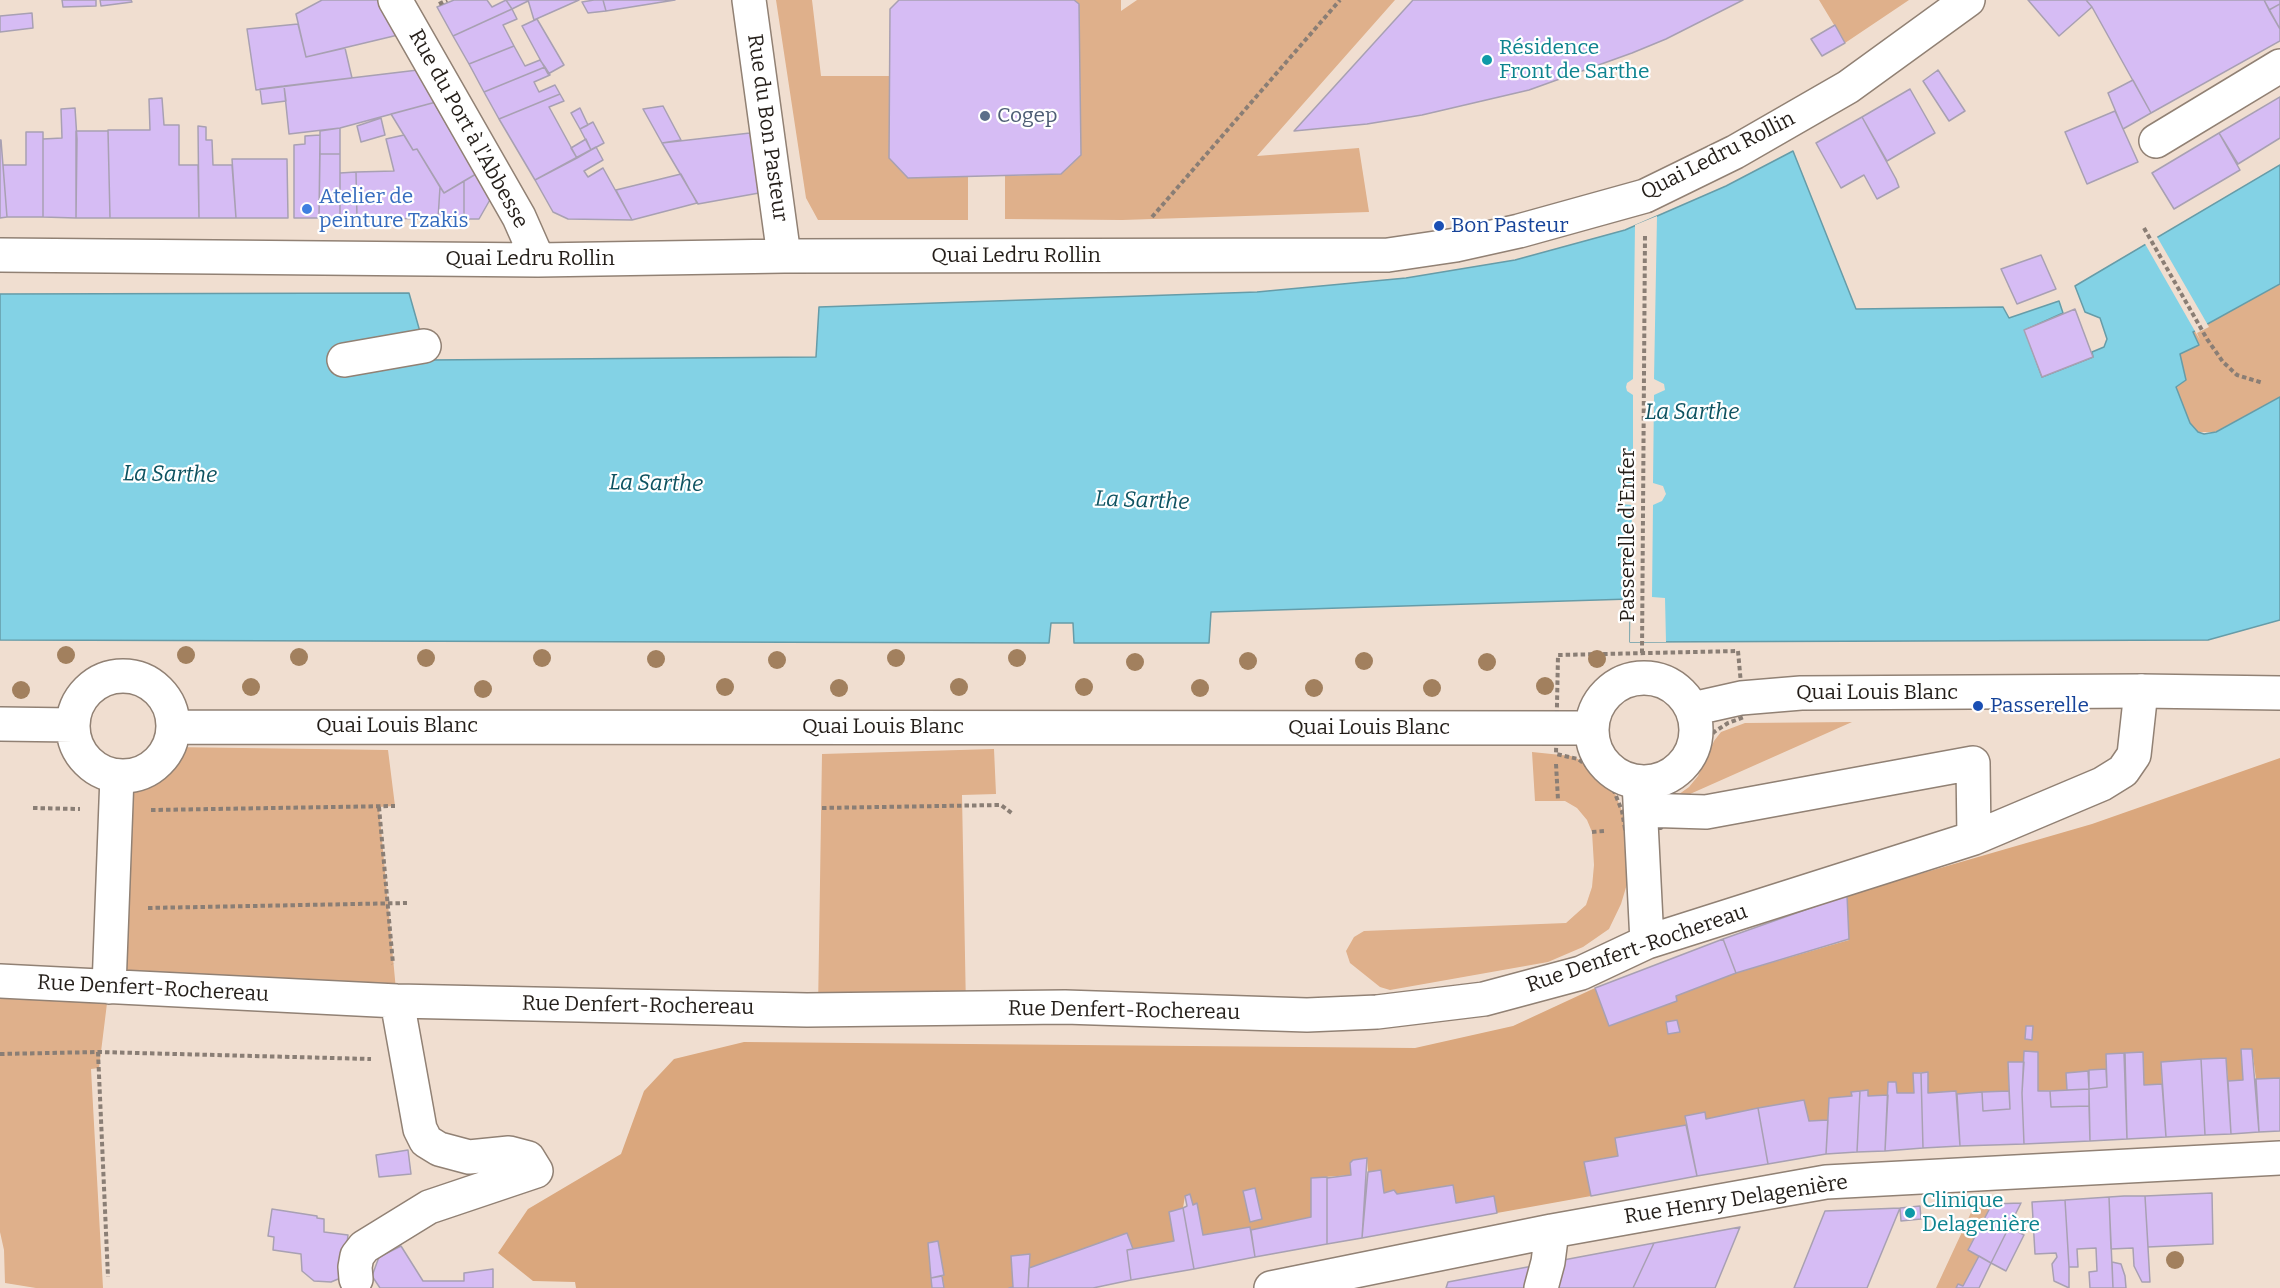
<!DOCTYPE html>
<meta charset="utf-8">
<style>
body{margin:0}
canvas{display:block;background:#f0ded0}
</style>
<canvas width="2280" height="1288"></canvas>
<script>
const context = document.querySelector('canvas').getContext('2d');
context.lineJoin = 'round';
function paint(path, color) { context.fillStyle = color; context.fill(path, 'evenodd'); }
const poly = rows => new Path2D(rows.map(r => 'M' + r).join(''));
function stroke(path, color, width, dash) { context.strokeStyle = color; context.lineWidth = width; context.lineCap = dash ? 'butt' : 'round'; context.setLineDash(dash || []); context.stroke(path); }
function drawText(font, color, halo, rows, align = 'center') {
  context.font = font + ' Bitter,serif'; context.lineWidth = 4.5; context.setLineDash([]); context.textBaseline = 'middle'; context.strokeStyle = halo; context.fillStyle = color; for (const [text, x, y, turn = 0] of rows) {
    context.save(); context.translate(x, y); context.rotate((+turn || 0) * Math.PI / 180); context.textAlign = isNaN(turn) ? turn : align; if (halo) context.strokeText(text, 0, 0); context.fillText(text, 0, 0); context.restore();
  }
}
paint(poly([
 [776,0,812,0,821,76,890,76,968,176,968,220,818,220,806,198],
 [1074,0,1121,0,1121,11,1137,0,1395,0,1257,156,1359,148,1369,212,1122,220,1005,219,1005,176,1061,174,1081,155,1079,5],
 [1819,0,1909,0,1845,43],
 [2280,284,2280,397,2215,432,2198,432,2190,423,2176,387,2186,380,2180,354,2193,332],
 [1852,722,1672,802,1675,797,1689,787,1698,776,1714,741,1721,732,1745,723],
 [169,747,388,750,395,806,379,807,397,1001,109,987,99,1068,91,1069,103,1288,36,1288,5,1283,4,1250,0,1232,0,981,109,987,127,777,149,770,158,763],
 [994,749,996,794,962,795,966,1009,818,1010,822,754],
 [1532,752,1571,756,1578,759,1600,776,1614,791,1622,811,1625,829,1627,884,1621,904,1609,929,1583,947,1548,962,1390,990,1380,987,1350,963,1346,951,1354,937,1364,931,1566,923,1586,905,1592,887,1594,865,1592,832,1587,820,1577,808,1565,801,1535,801],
 [1975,1204,1992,1204,1968,1249,1979,1256,1963,1286,1959,1284,1956,1288,1936,1288]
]), '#dfb08b');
paint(poly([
 [2280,758,2280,1078,2256,1079,2252,1049,2241,1050,2243,1080,2228,1081,2226,1058,2161,1062,2162,1084,2144,1085,2143,1052,2125,1053,2106,1054,2106,1069,2067,1073,2067,1090,2038,1091,2038,1052,2025,1051,2024,1062,2008,1062,2009,1091,1957,1094,1956,1091,1928,1093,1927,1072,1913,1073,1914,1093,1897,1093,1888,1082,1888,1095,1868,1096,1868,1090,1852,1092,1852,1096,1829,1098,1828,1120,1809,1121,1758,1108,1706,1119,1704,1112,1685,1116,1686,1125,1615,1138,1618,1156,1585,1162,1591,1196,1497,1213,1494,1196,1456,1203,1453,1185,1397,1194,1394,1190,1384,1193,1381,1171,1368,1172,1367,1159,1354,1160,1350,1163,1351,1175,1311,1178,1311,1217,1251,1230,1250,1227,1203,1235,1197,1204,1193,1205,1189,1194,1185,1196,1183,1208,1169,1212,1174,1241,1133,1249,1127,1234,1029,1268,1011,1256,1013,1287,1009,1288,944,1288,938,1241,928,1244,932,1288,576,1288,575,1282,533,1281,498,1253,528,1209,621,1154,644,1091,674,1059,744,1042,1415,1048,1513,1026,1595,988,1609,1026,1677,1001,1676,996,1736,973,1849,940,1847,895,2092,824]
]), '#daa77d');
const water = poly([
 [1793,151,1856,309,2003,307,2009,318,2059,301,2063,313,2025,330,2042,377,2093,357,2092,352,2104,347,2107,339,2100,318,2085,312,2075,286,2280,165,2280,284,2193,332,2199,345,2180,354,2186,380,2176,387,2190,423,2198,432,2204,434,2216,432,2280,397,2280,620,2208,640,1630,642,1630,599,1211,612,1209,643,1074,643,1073,623,1051,623,1049,643,0,640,0,294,409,293,428,360,816,357,819,307,1257,292,1406,278,1515,260,1625,230,1726,186,1793,151]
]);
paint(water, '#83d2e5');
stroke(water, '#669ca8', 1.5);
paint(poly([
 [1657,216,1654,379,1664,384,1665,390,1654,395,1653,483,1663,486,1666,494,1662,501,1653,505,1652,597,1665,598,1666,642,1630,642,1632,505,1621,504,1621,484,1633,483,1633,395,1627,391,1626,387,1627,383,1633,379,1635,225],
 [2156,235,2209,327,2197,333,2200,340,2144,242]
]), '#f0ded0');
const building = poly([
 [62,0,96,0,96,6,63,7,62,0],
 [100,0,131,0,132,2,101,6,100,0],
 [322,0,378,0,398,35,306,57,296,14,322,0],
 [454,0,487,0,492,7,506,0,512,9,453,36,437,7,454,0],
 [506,0,528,0,528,1,512,9,506,0],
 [528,0,579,0,534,20,528,0],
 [594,0,603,0,606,11,588,13,582,2,594,0],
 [603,0,675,0,606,11,603,0],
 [899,0,1074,0,1079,4,1081,155,1061,174,908,178,889,158,890,9,899,0],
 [1413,0,1743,0,1666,39,1632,53,1529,90,1422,115,1367,124,1294,131,1413,0],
 [2028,0,2086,0,2092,7,2059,36,2028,0],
 [2086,0,2264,0,2280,29,2280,41,2151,113,2092,7,2086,0],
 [2264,0,2280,0,2280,4,2269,10,2264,0],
 [2280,4,2280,29,2269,10,2280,4],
 [512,9,517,19,503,25,514,46,469,64,453,36,512,9],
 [32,13,33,28,0,32,0,16,32,13],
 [537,19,564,65,548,74,522,26,537,19],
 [298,24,306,57,345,48,352,78,256,90,247,29,298,24],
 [1835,25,1845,43,1822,56,1811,39,1835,25],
 [514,46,525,66,540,60,545,67,484,92,469,64,514,46],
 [545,67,550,75,534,82,539,92,555,85,560,94,499,119,484,92,545,67],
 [418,70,436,102,340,128,289,134,284,86,418,70],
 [1938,70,1965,111,1949,121,1923,81,1938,70],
 [2133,80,2151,113,2123,129,2108,93,2133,80],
 [284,86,286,101,262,104,260,89,284,86],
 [1910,89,1935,133,1887,161,1862,117,1910,89],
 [560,94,564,101,549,107,577,158,535,180,499,119,560,94],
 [2280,97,2280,138,2238,164,2219,133,2280,97],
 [162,98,164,125,179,125,179,165,198,165,199,218,110,218,108,130,150,130,149,99,162,98],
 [436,102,438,104,436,106,476,174,444,193,417,149,413,150,391,114,436,102],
 [663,106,681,140,662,143,643,109,663,106],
 [75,108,77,139,76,218,43,217,43,139,62,138,61,109,75,108],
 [580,108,588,125,580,129,571,113,580,108],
 [2115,111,2138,162,2087,184,2065,132,2115,111],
 [1862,117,1896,179,1899,187,1877,199,1864,175,1841,188,1816,143,1862,117],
 [381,118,385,135,361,142,357,126,381,118],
 [593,122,604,143,591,150,580,129,593,122],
 [198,126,206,127,206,140,212,140,213,165,232,165,236,218,199,218,198,126],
 [340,128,340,154,320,154,320,131,340,128],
 [76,131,108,131,110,218,76,218,76,131],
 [26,132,43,132,43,217,7,217,3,165,26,165,26,132],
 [750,133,759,193,698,204,662,143,750,133],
 [2219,133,2240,170,2174,209,2152,173,2219,133],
 [320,135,319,218,294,218,294,145,305,144,305,136,320,135],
 [404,135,413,150,417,149,440,187,438,219,357,218,356,172,394,171,386,139,404,135],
 [586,139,591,150,577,158,571,148,586,139],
 [0,140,1,140,7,217,0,218,0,140],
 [596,147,603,160,584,171,588,177,603,168,632,220,568,219,553,212,535,180,596,147],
 [320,154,340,154,340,218,319,218,320,154],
 [232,159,287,159,288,218,236,218,232,159],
 [356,172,357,218,340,218,340,173,356,172],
 [476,174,491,198,479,219,464,219,464,181,476,174],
 [681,174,697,203,632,220,616,190,681,174],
 [464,181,464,219,438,219,440,187,444,193,464,181],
 [2041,255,2056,289,2017,304,2001,269,2041,255],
 [2075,309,2093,357,2042,377,2024,330,2075,309],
 [1847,895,1849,939,1736,973,1723,939,1847,895],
 [1723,939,1736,973,1676,996,1677,1001,1609,1026,1595,988,1723,939],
 [1677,1020,1680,1032,1668,1034,1666,1022,1677,1020],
 [2026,1026,2033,1026,2032,1040,2025,1039,2026,1026],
 [2241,1049,2252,1049,2259,1132,2231,1134,2228,1081,2243,1080,2241,1049],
 [2024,1051,2038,1052,2038,1091,2050,1091,2051,1107,2089,1106,2090,1141,2024,1144,2022,1093,2024,1051],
 [2143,1052,2144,1085,2162,1084,2166,1137,2127,1139,2124,1053,2143,1052],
 [2125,1053,2127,1139,2090,1141,2089,1089,2107,1087,2106,1054,2125,1053],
 [2226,1058,2231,1134,2205,1135,2201,1059,2226,1058],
 [2201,1059,2205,1135,2166,1137,2161,1062,2201,1059],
 [2008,1062,2024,1062,2022,1093,2024,1144,1960,1146,1957,1094,1982,1092,1983,1111,2010,1109,2008,1062],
 [2106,1069,2107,1087,2089,1089,2089,1070,2106,1069],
 [2088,1071,2089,1089,2067,1090,2066,1073,2088,1071],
 [1928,1072,1928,1093,1956,1091,1960,1146,1923,1148,1921,1073,1928,1072],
 [1913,1073,1921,1073,1923,1148,1885,1151,1888,1082,1896,1082,1897,1093,1914,1093,1913,1073],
 [2280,1078,2280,1131,2259,1132,2256,1079,2280,1078],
 [2089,1089,2089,1106,2051,1107,2050,1091,2089,1089],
 [1868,1090,1868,1096,1888,1095,1885,1151,1857,1152,1860,1091,1868,1090],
 [1860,1091,1857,1152,1826,1154,1829,1098,1852,1096,1851,1092,1860,1091],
 [2009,1091,2010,1109,1983,1111,1982,1092,2009,1091],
 [1804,1100,1809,1121,1828,1120,1826,1154,1768,1164,1758,1108,1804,1100],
 [1758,1108,1768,1164,1697,1176,1685,1116,1705,1112,1706,1119,1758,1108],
 [1686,1125,1697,1176,1591,1196,1584,1162,1618,1156,1615,1138,1686,1125],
 [408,1150,411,1174,379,1177,376,1155,408,1150],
 [1367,1158,1362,1238,1327,1244,1327,1178,1351,1175,1350,1163,1353,1160,1367,1158],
 [1381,1170,1384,1193,1394,1190,1397,1194,1453,1185,1456,1203,1494,1196,1497,1213,1362,1238,1368,1172,1381,1170],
 [1327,1177,1327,1244,1255,1257,1251,1230,1311,1217,1311,1178,1327,1177],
 [1255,1188,1262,1219,1250,1222,1243,1191,1255,1188],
 [2212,1193,2213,1244,2148,1247,2145,1196,2212,1193],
 [1190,1194,1193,1205,1197,1203,1203,1235,1250,1227,1255,1257,1194,1269,1183,1208,1187,1206,1185,1196,1190,1194],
 [2124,1196,2145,1196,2150,1282,2142,1282,2134,1266,2133,1248,2111,1249,2109,1197,2124,1196],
 [2109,1197,2113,1288,2090,1288,2089,1272,2097,1271,2096,1248,2077,1249,2078,1267,2069,1267,2065,1200,2109,1197],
 [2065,1200,2069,1267,2069,1288,2054,1281,2052,1264,2057,1257,2056,1253,2035,1254,2032,1202,2065,1200],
 [2021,1203,1991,1263,1968,1250,1992,1204,2021,1203],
 [1920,1206,1921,1219,1901,1221,1900,1208,1920,1206],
 [1183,1208,1194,1269,1131,1280,1127,1250,1174,1241,1169,1212,1183,1208],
 [1900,1208,1867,1288,1794,1288,1825,1211,1900,1208],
 [272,1209,317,1216,317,1218,324,1219,324,1232,348,1235,343,1277,331,1282,314,1281,302,1271,301,1254,273,1250,274,1237,268,1236,272,1209],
 [1740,1227,1715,1288,1633,1288,1654,1243,1740,1227],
 [2009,1227,2024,1235,2006,1271,1991,1263,2009,1227],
 [1127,1233,1133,1249,1127,1250,1131,1280,1093,1288,1028,1288,1029,1268,1127,1233],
 [938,1241,944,1275,931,1278,928,1243,938,1241],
 [1654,1243,1633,1288,1553,1288,1558,1261,1654,1243],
 [401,1246,423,1281,464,1281,464,1273,493,1269,493,1288,380,1288,372,1276,379,1257,401,1246],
 [1030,1254,1028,1288,1009,1288,1013,1287,1011,1256,1030,1254],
 [1979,1256,1991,1263,1979,1288,1956,1288,1958,1284,1963,1286,1979,1256],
 [2112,1262,2121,1264,2125,1276,2126,1288,2113,1288,2112,1262],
 [1538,1265,1531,1288,1446,1288,1448,1282,1538,1265],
 [942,1276,944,1288,932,1288,931,1278,942,1276]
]);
paint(building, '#d6bcf4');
stroke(building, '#a8a0b2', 1.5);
const minor = poly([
 [395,0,519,217,538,260],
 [749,0,784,256],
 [2156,141,2280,66],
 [0,255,538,260,784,256,1388,255,1456,245,1519,231,1645,196,1735,152,1848,87,1968,0],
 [344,360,424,346],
 [1639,782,1647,942],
 [1642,810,1706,812,1973,763,1974,838],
 [0,981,397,1001,807,1010,1065,1007,1307,1015,1377,1012,1484,999,1581,973,1647,942,1974,838,2102,784,2123,771,2134,755,2141,691],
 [109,987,117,776],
 [356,1279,355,1267,357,1256,364,1247,429,1207,536,1171,528,1158,509,1153,469,1157,439,1149,426,1141,420,1129,397,1001],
 [1271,1288,1552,1231,1826,1182,2280,1158],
 [1541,1288,1548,1262,1552,1231]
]);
const major = poly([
 '73 726a50 50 0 1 1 100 0a50 50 0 1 1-100 0Z',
 '1592 730a52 52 0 1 1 104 0a52 52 0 1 1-104 0Z',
 [1692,709,1741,698,1801,693,2141,691,2280,693],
 [0,724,73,725],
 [174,727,1592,728]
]);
stroke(minor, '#918174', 36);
stroke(major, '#918174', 36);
stroke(poly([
 [439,4,447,0],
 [1152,217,1340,0],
 [2144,228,2207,339,2223,362,2237,375,2263,383],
 [1738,651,1744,717,1728,723,1714,732,1703,747,1692,769,1670,795,1664,810,1661,828,1625,829,1622,811,1614,791,1600,776,1578,759,1556,754,1558,655,1738,651],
 [1642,653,1645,234],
 [1556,764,1558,800],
 [379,807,393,964],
 [33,808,80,809],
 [822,808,1001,805,1013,814],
 [151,810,395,806],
 [1592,832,1604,831],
 [148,908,407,903],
 [98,1052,108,1277],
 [0,1054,98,1052,371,1059]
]), '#8a7e75', 4, [4.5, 3]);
stroke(minor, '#fff', 33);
stroke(major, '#fff', 33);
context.fillStyle = '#a2805e';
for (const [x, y] of [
 [66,655],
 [186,655],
 [299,657],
 [426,658],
 [542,658],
 [896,658],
 [1017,658],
 [656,659],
 [1597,659],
 [777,660],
 [1248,661],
 [1364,661],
 [1135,662],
 [1487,662],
 [1545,686],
 [251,687],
 [725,687],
 [959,687],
 [1084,687],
 [839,688],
 [1200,688],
 [1314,688],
 [1432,688],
 [483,689],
 [21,690],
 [2175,1260]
]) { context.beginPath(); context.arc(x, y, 9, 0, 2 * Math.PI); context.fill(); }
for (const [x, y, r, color] of [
 [1487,60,6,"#0f9aa8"],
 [985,116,6,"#5c6f8a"],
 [307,209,6,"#3f7fe0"],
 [1439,226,6,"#1a4fb4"],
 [1978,706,6,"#1a4fb4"],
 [1910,1213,6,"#0f9aa8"]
]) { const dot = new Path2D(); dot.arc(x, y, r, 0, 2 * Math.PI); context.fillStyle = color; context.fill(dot); stroke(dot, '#fff', 2); }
drawText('21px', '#0d838f', '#fff', [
 ["Résidence",1499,48],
 ["Front de Sarthe",1499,72],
 ["Clinique",1922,1201],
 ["Delagenière",1922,1225]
], 'left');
drawText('21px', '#4e5e75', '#fff', [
 ["Cogep",997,116]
], 'left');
drawText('21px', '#241e19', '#fff', [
 ["Rue du Bon Pasteur",767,128,82],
 ["Rue du Port à l'Abbesse",468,129,61],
 ["Quai Ledru Rollin",1718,156,-27],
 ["Quai Ledru Rollin",1016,256],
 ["Quai Ledru Rollin",530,259],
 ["Passerelle d'Enfer",1628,535,-90],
 ["Quai Louis Blanc",1877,693],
 ["Quai Louis Blanc",397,726],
 ["Quai Louis Blanc",883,727],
 ["Quai Louis Blanc",1369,728],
 ["Rue Denfert-Rochereau",1637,949,-19],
 ["Rue Denfert-Rochereau",153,989,3],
 ["Rue Denfert-Rochereau",638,1006,1],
 ["Rue Denfert-Rochereau",1124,1011,1],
 ["Rue Henry Delagenière",1736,1200,-9]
]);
drawText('21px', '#366cbe', '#fff', [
 ["Atelier de",319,197],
 ["peinture Tzakis",319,221]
], 'left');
drawText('21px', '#164399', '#fff', [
 ["Bon Pasteur",1451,226],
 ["Passerelle",1990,706]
], 'left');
drawText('italic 22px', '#0d5260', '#fff', [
 ["La Sarthe",1692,413],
 ["La Sarthe",170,475,1],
 ["La Sarthe",656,484,1],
 ["La Sarthe",1142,501,2]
]);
</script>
